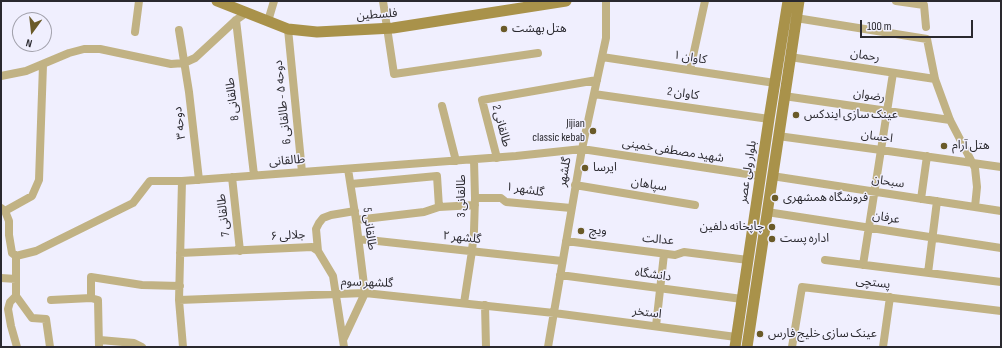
<!DOCTYPE html>
<meta charset="utf-8">
<style>
body{margin:0}
#map{position:relative;width:1002px;height:348px;overflow:hidden;background:#f0effe;font-family:"Sofia Sans Condensed",sans-serif}
canvas{display:block}
.frame{position:absolute;inset:0;border:2px solid #2a292f;pointer-events:none}
.north{position:absolute;left:12px;top:12px;width:40px;height:40px;box-sizing:border-box;background:#f0effe;border:1px solid #a1a0ab;border-radius:50%;rotate:195deg;font-size:11px;font-weight:700;line-height:16px;text-align:center;color:#2a292f}
.north::after{content:'';display:block;margin:auto;width:14px;height:18px;background:#6a5a28;clip-path:polygon(50% 0,100% 100%,50% 72%,0 100%)}
.scale{position:absolute;left:860px;top:20px;width:113px;height:18px;box-sizing:border-box;border:2px solid #2a292f;border-top:0;padding-left:5px;font-size:12px;line-height:14px;white-space:nowrap;color:#2a292f;-webkit-text-stroke:3px #f0effe;paint-order:stroke}
</style>
<div id="map">
<canvas width="1002" height="348"></canvas>
<div class="frame"></div>
<div class="north">N</div>
<div class="scale">100 m</div>
</div>
<script>
const context = document.querySelector('canvas').getContext('2d');
context.lineJoin = 'round';
const poly = rows => new Path2D(rows.map(r => 'M' + r).join(''));
function stroke(path, color, width, dash) { context.strokeStyle = color; context.lineWidth = width; context.lineCap = dash ? 'butt' : 'round'; context.setLineDash(dash || []); context.stroke(path); }
function drawText(font, color, halo, rows, align = 'center') {
  context.font = font + ' "Sofia Sans Condensed","Noto Sans Arabic",sans-serif'; context.lineWidth = 3; context.setLineDash([]); context.textBaseline = 'middle'; context.strokeStyle = halo; context.fillStyle = color; for (const [text, x, y, turn = 0] of rows) {
    context.save(); context.translate(x, y); context.rotate((+turn || 0) * Math.PI / 180); context.textAlign = isNaN(turn) ? turn : align; if (halo) context.strokeText(text, 0, 0); context.fillText(text, 0, 0); context.restore();
  }
}
stroke(poly([
 [383,1,394,74,538,53],
 [896,1,924,5,926,27],
 [796,18,927,39,935,79,950,120,975,168,977,187,975,207],
 [236,20,254,175],
 [268,21,274,1],
 [288,29,302,172],
 [179,30,189,92,199,180],
 [135,32,139,1],
 [602,57,775,83],
 [790,57,935,79],
 [690,70,705,1],
 [1,76,26,71,69,53,84,49,100,49,171,64,184,63,195,58,236,20,246,13],
 [594,94,769,119],
 [784,96,950,120],
 [442,106,456,161],
 [778,136,881,150,1001,167],
 [497,158,482,100,597,80],
 [772,176,1001,211],
 [232,177,240,251],
 [182,181,179,300,183,347],
 [351,184,437,176,439,207],
 [575,185,695,205],
 [475,198,501,198,506,202,571,208],
 [921,199,927,156],
 [1,208,5,211,9,221,9,235,12,253,16,256],
 [5,211,32,196,39,180,43,65],
 [767,212,1001,248],
 [356,220,424,212,439,207,475,205],
 [359,239,562,261],
 [566,241,675,255,684,252,748,260],
 [318,251,316,229,319,223,323,218,331,215,355,211],
 [180,253,312,247,318,251,333,276,344,347],
 [16,256,36,251,133,203,150,181,182,181,516,156,582,149,760,176],
 [16,256,16,296,32,318,46,319,50,347],
 [825,260,1001,282],
 [863,265,893,73],
 [928,273,937,201],
 [560,275,742,299],
 [1,278,16,279],
 [16,296,10,302,8,309,11,326,17,347],
 [51,300,91,298],
 [179,300,365,293,554,313,736,337],
 [464,303,472,251,474,231,475,198,474,160],
 [485,305,486,347],
 [656,326,664,254],
 [100,340,134,343,142,347],
 [343,340,365,293,356,220,348,169],
 [99,347,98,300,91,298,91,277,142,285,180,286],
 [548,347,582,149,606,38,606,1],
 [792,347,802,287,1001,311],
 [883,347,890,297]
]), '#c1b284', 8);
stroke(poly([
 [217,1,288,29,317,32,393,28,566,1],
 [735,347,769,119,788,1],
 [747,347,799,1]
]), '#a9924a', 11);
for (const [x, y, r, color] of [
 [504,29,4,"#6a5a28"],
 [796,115,4,"#6a5a28"],
 [593,131,4,"#6a5a28"],
 [944,146,4,"#6a5a28"],
 [585,168,4,"#6a5a28"],
 [775,198,4,"#6a5a28"],
 [772,227,4,"#6a5a28"],
 [581,231,4,"#6a5a28"],
 [772,239,4,"#6a5a28"],
 [760,334,4,"#6a5a28"]
]) { const dot = new Path2D(); dot.arc(x, y, r, 0, 2 * Math.PI); context.fillStyle = color; context.fill(dot); stroke(dot, '#f0effe', 1.5); }
drawText('12px', '#2a292f', '#f0effe', [
 ["فلسطین",377,15,-4],
 ["رحمان",865,56,9],
 ["کاوان ۱",690,58,9],
 ["کاوان 2",683,94,8],
 ["رضوان",869,96,8],
 ["طالقانی 8",233,99,-97],
 ["دوحه ۵ - طالقانی 6",283,102,-96],
 ["دوحه ۳",180,123,-97],
 ["طالقانی 2",501,126,75],
 ["احسان",877,137,8],
 ["شهید مصطفی خمینی",673,151,9],
 ["طالقانی",287,161,-4],
 ["گلشهر",565,172,-80],
 ["بلوار ولی عصر",748,172,-81],
 ["سبحان",888,182,9],
 ["سپاهان",649,185,9],
 ["گلشهر ۱",525,190,9],
 ["طالقانی 3",462,196,-90],
 ["طالقانی 7",224,215,-96],
 ["عرفان",886,218,9],
 ["طالقانی 5",369,229,83],
 ["جلالی ۶",288,236,-3],
 ["گلشهر ۲",462,238,6],
 ["عدالت",658,240,5],
 ["دانشگاه",653,275,8],
 ["گلشهر سوم",367,283,2],
 ["پستچی",873,283,7],
 ["استخر",647,313,7]
]);
drawText('12px', '#2a292f', '#f0effe', [
 ["هتل بهشت",512,29],
 ["عینک سازی ایندکس",804,115],
 ["Jijian",585,124,"right"],
 ["classic kebab",585,138,"right"],
 ["هتل آرام",952,146],
 ["ایرسا",593,168],
 ["فروشگاه همشهری",783,198],
 ["چاپخانه دلفین",764,227,"right"],
 ["ویچ",589,231],
 ["اداره پست",780,239],
 ["عینک سازی خلیج فارس",768,334]
], 'left');
</script>
